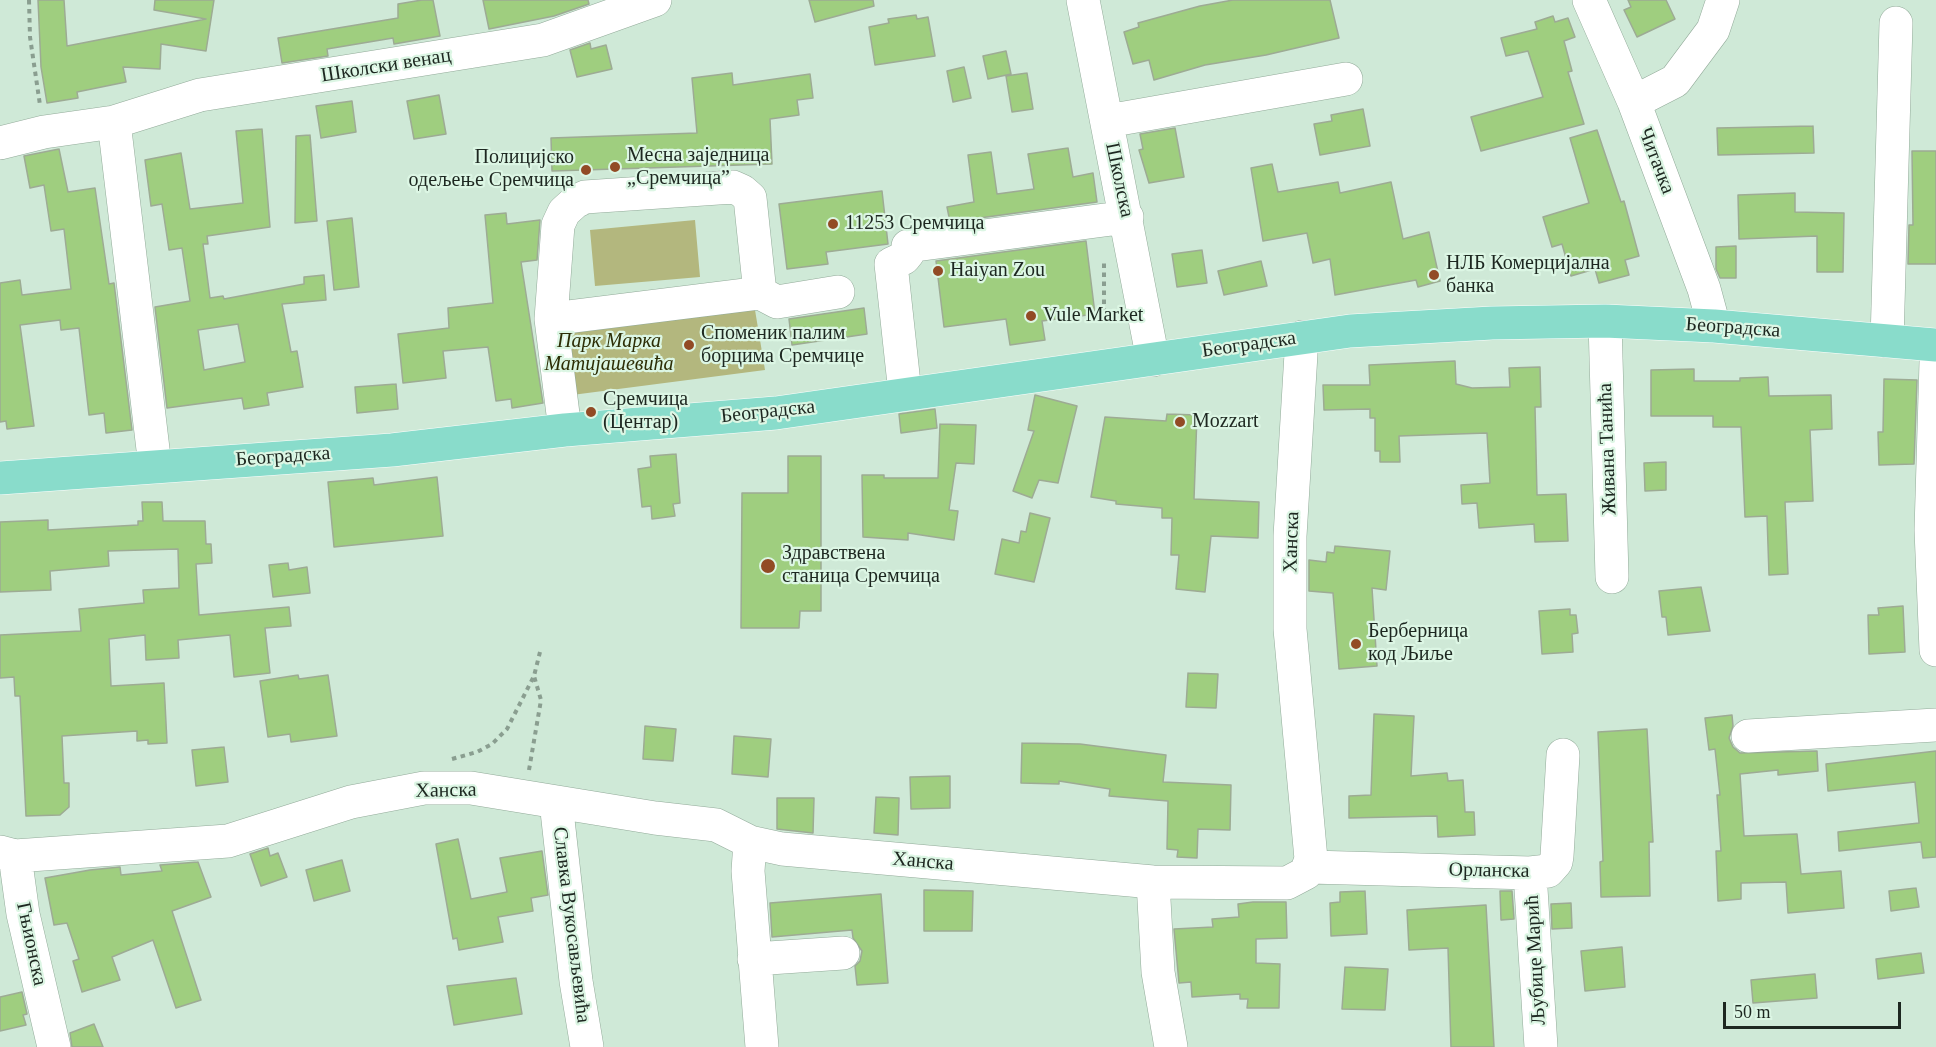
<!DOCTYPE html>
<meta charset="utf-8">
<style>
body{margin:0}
#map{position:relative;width:1936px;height:1047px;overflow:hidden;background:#cfe9d7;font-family:Georgia,serif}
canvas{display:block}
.scale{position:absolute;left:1723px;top:1002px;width:178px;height:27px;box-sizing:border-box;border:3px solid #1d2720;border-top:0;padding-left:8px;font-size:18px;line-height:21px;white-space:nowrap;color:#1d2720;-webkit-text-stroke:4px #dcf6e4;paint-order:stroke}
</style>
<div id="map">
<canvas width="1936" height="1047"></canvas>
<div class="scale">50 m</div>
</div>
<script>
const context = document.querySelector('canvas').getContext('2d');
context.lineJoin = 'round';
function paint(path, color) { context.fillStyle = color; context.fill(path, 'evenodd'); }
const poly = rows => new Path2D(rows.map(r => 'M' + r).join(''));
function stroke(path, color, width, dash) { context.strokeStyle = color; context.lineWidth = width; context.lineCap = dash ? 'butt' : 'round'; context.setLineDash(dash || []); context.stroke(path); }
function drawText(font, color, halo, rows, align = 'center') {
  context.font = font + ' Georgia,serif'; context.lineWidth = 4.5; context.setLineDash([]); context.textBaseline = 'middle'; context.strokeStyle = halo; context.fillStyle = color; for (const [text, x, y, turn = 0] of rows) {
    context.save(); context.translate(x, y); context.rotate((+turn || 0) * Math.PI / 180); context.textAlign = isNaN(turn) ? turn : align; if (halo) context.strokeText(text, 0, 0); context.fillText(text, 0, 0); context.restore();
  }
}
paint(poly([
 [695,220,700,277,595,286,590,230],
 [755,310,765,370,572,395,563,322]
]), '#b3b77e');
const building = poly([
 [38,0,64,0,67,46,206,19,154,10,155,0,214,0,206,51,161,44,160,69,123,67,126,82,77,92,78,98,47,103,41,67,38,0],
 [422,0,433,0,440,36,394,44,393,38,327,49,328,56,282,63,278,38,398,18,398,4,422,0],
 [483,0,588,0,589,4,554,16,489,29,483,0],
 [809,0,873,0,874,6,815,22,809,0],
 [1233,0,1330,0,1339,38,1266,55,1205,65,1154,80,1149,60,1133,64,1124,32,1139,27,1138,23,1200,6,1233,0],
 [1628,0,1666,0,1675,19,1637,37,1624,10,1631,7,1628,0],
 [916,15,917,19,928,17,935,56,875,65,869,27,889,23,888,19,916,15],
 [1553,16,1555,22,1568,18,1575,37,1564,41,1572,71,1568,72,1584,124,1481,151,1471,117,1543,97,1528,51,1506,56,1501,38,1537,29,1535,22,1553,16],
 [590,43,591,49,606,45,612,69,577,77,570,50,590,43],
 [1006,51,1011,74,988,79,983,56,1006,51],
 [964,67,971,98,953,102,947,71,964,67],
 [732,73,733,85,810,74,813,98,797,100,799,115,770,119,772,164,552,171,551,138,697,133,692,78,732,73],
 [1027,73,1033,109,1012,112,1006,76,1027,73],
 [439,95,446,134,414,139,407,101,439,95],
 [352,101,356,132,321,138,316,106,352,101],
 [1363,109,1370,146,1320,155,1314,124,1332,121,1331,115,1363,109],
 [1813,126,1814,153,1718,155,1717,128,1813,126],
 [1175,128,1184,177,1149,183,1139,150,1143,149,1140,134,1175,128],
 [262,129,270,227,207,236,208,244,203,244,210,298,223,296,224,299,304,284,304,277,324,275,326,300,282,304,291,352,297,351,303,387,267,393,269,405,244,409,242,398,167,408,155,307,190,301,182,248,169,250,162,204,151,206,145,160,181,153,190,209,243,203,236,131,262,129],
 [238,324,245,362,204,370,198,330,238,324],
 [1597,130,1621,202,1624,201,1639,256,1625,260,1629,275,1599,283,1595,269,1571,276,1562,244,1552,247,1543,217,1589,203,1570,138,1597,130],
 [310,135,317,221,295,223,296,136,310,135],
 [1068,148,1073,177,1093,173,1097,202,950,222,947,207,974,202,968,155,991,152,997,194,1034,189,1028,154,1068,148],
 [59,149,68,192,95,188,109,284,114,283,132,430,106,433,104,413,89,415,79,328,61,330,60,320,20,325,34,426,7,429,6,421,0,422,0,283,20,280,22,295,71,289,64,229,51,231,44,185,30,188,24,156,59,149],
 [1912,151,1936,151,1936,264,1908,264,1909,225,1913,225,1912,151],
 [1272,164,1278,192,1338,182,1340,193,1391,182,1403,239,1429,232,1440,281,1418,287,1416,280,1335,295,1330,259,1313,263,1307,233,1263,241,1251,168,1272,164],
 [882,191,888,244,826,252,828,264,787,269,779,204,882,191],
 [1795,193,1795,212,1844,213,1843,272,1817,272,1817,236,1739,239,1738,195,1795,193],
 [506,213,507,224,540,220,537,260,521,262,543,403,512,408,511,399,496,401,488,347,443,351,446,378,403,383,398,334,449,328,448,308,493,303,485,215,506,213],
 [352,218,359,287,334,290,327,221,352,218],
 [1086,241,1095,314,1042,321,1045,340,1010,345,1006,319,944,327,936,261,1086,241],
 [1736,246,1736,278,1720,278,1716,269,1716,247,1736,246],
 [1202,250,1207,283,1177,287,1172,254,1202,250],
 [1261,261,1267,286,1224,295,1218,271,1261,261],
 [864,308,867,334,792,345,789,319,864,308],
 [1455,361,1456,384,1472,388,1510,387,1509,368,1540,367,1541,407,1535,407,1537,495,1566,494,1568,541,1535,542,1534,524,1479,528,1477,503,1462,504,1461,485,1490,483,1487,433,1399,436,1400,462,1380,462,1380,451,1375,451,1375,418,1370,418,1370,409,1324,410,1323,385,1370,385,1369,365,1455,361],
 [1694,369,1694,381,1740,381,1740,378,1768,377,1769,396,1831,395,1832,429,1810,430,1813,501,1785,502,1788,574,1769,575,1767,516,1745,517,1741,427,1713,427,1713,416,1651,416,1651,370,1694,369],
 [1884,379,1917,380,1914,464,1879,465,1878,432,1883,432,1884,379],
 [396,384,398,409,357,413,355,387,396,384],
 [1035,395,1077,406,1058,483,1039,480,1032,498,1013,491,1034,431,1028,430,1035,395],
 [935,409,937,428,901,433,899,414,935,409],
 [1167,414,1197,415,1194,499,1259,502,1258,538,1211,536,1205,592,1176,589,1179,555,1171,555,1172,518,1162,518,1162,508,1116,504,1116,501,1091,497,1105,417,1166,421,1167,414],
 [940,424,976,425,974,464,956,463,949,510,958,511,954,540,908,533,908,540,863,537,862,475,884,475,884,478,938,478,940,424],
 [676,454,680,503,673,504,675,516,652,519,651,506,642,507,638,469,651,467,650,456,676,454],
 [788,456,821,456,821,611,800,611,799,628,741,628,742,493,788,493,788,456],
 [1666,462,1666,490,1645,491,1644,463,1666,462],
 [437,477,443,536,334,547,328,482,373,478,374,485,437,477],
 [142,502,162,502,163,521,205,521,206,544,211,544,212,563,196,564,199,615,289,607,291,626,265,628,270,673,234,677,230,635,178,640,179,658,146,660,145,635,109,639,111,686,164,683,167,743,148,744,148,740,137,741,137,731,62,736,64,783,69,783,69,807,60,815,26,816,20,696,15,696,14,677,0,678,0,635,81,631,79,609,144,603,143,590,179,588,178,549,108,551,109,566,50,571,51,590,0,592,0,522,48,520,48,530,138,525,138,521,143,521,142,502],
 [1030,513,1050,518,1034,582,995,574,1002,539,1019,543,1021,531,1026,532,1030,513],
 [1335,546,1390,551,1386,590,1372,588,1377,666,1339,669,1333,593,1309,591,1309,560,1326,562,1327,552,1334,553,1335,546],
 [288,563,289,570,307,567,310,593,273,597,269,565,288,563],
 [1701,587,1710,631,1668,635,1666,617,1662,617,1659,591,1701,587],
 [1903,606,1905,652,1869,654,1868,615,1879,615,1878,608,1903,606],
 [1570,609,1570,615,1576,615,1578,633,1572,634,1573,652,1542,654,1539,611,1570,609],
 [1188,673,1218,674,1216,708,1186,707,1188,673],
 [298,675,299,679,328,675,337,736,291,742,290,734,268,737,260,681,298,675],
 [1374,714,1414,716,1411,776,1447,773,1448,781,1463,780,1465,812,1474,812,1475,835,1438,837,1437,816,1349,818,1349,796,1371,795,1374,714],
 [1732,715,1733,726,1729,738,1733,747,1740,753,1817,751,1818,771,1778,775,1778,770,1740,774,1744,836,1797,834,1801,874,1841,871,1844,908,1788,913,1786,882,1741,883,1741,899,1718,901,1716,851,1721,851,1717,795,1720,795,1715,749,1709,750,1705,718,1732,715],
 [645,726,676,729,673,761,643,759,645,726],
 [1647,729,1653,842,1649,842,1650,896,1601,897,1600,862,1603,861,1598,732,1647,729],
 [734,736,771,739,768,777,732,774,734,736],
 [1022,743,1080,744,1166,755,1163,782,1231,785,1230,830,1198,829,1197,858,1177,857,1178,850,1167,849,1168,801,1109,796,1110,789,1059,781,1059,784,1021,783,1022,743],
 [224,747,228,782,196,786,192,750,224,747],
 [1936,751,1936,857,1923,858,1921,842,1839,851,1838,832,1919,823,1915,782,1828,791,1826,764,1936,751],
 [950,776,950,808,911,809,910,777,950,776],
 [876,797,899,798,898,835,874,833,876,797],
 [777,798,814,798,813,833,777,829,777,798],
 [458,839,471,899,507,892,500,858,542,851,548,895,531,898,533,911,498,917,503,942,459,950,457,938,453,939,436,844,458,839],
 [268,848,270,856,278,853,287,877,261,886,250,854,268,848],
 [342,860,350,891,314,901,306,870,342,860],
 [198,862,211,897,172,911,201,1000,176,1008,153,940,112,957,120,980,82,992,73,961,79,959,67,923,54,925,45,878,90,870,120,867,121,875,162,871,160,865,198,862],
 [1916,888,1919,907,1891,911,1889,891,1916,888],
 [924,890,973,891,972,931,924,931,924,890],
 [1365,891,1367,934,1331,936,1330,903,1340,902,1340,892,1365,891],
 [1500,891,1512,891,1514,919,1501,920,1500,891],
 [881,894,888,983,857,985,855,966,860,961,862,951,853,938,852,930,772,937,770,903,881,894],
 [1253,902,1286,902,1287,938,1256,939,1256,963,1280,964,1279,1008,1247,1008,1248,999,1240,999,1240,994,1192,997,1191,982,1179,983,1174,929,1213,927,1212,919,1239,917,1238,904,1253,902],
 [1571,903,1572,928,1552,929,1551,904,1571,903],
 [1486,905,1494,1047,1451,1047,1448,948,1409,950,1407,910,1486,905],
 [1622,947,1625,987,1585,991,1581,951,1622,947],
 [1921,953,1924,973,1878,979,1876,959,1921,953],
 [1345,967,1388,969,1385,1010,1342,1009,1345,967],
 [1815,974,1817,998,1753,1003,1751,980,1815,974],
 [516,978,522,1014,454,1025,447,986,516,978],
 [22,992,27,1014,23,1015,26,1025,0,1031,0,997,22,992],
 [94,1024,103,1047,72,1047,70,1033,94,1024]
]);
paint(building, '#9fce7f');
stroke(building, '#9dab94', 1.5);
const minor = poly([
 [1083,0,1153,360],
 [1589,0,1634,102,1704,289,1714,326],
 [1634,102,1675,81,1713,30,1723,0],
 [1106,119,1119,119,1346,79],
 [0,143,44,132,114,122],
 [551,319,760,293],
 [1605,321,1612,577],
 [1887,341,1896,23],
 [1936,362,1931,530,1936,650],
 [905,393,891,264,904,258,908,253,908,246,1127,217],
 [565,430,551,319,558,225,564,212,575,202,585,197,733,187,742,191,750,198,760,293,777,302,838,292],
 [155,466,114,122,200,95,543,40,655,0],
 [1748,736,1936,725],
 [556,802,576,981,587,1047],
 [750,842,748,871,762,1047],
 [0,852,15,856,23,914,54,1047],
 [15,856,228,841,351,802,424,788,471,788,655,818,716,825,750,842,782,849,1153,882,1287,883,1306,873,1311,859,1290,629,1290,536,1302,337],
 [1310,867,1530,873,1548,871,1556,862,1557,856,1563,755],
 [1530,873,1541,1047],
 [1153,882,1158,972,1171,1047],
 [754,959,843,953]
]);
const major = poly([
 [0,478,392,450,565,430,776,413,1350,331,1492,323,1605,321,1714,326,1936,345]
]);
stroke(minor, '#92aa99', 34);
stroke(major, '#fff', 34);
stroke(poly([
 [29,0,30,37,40,105],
 [1104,322,1104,263],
 [452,759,477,752,492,744,507,729,534,676,540,652],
 [529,770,541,700,534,676]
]), '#8a9e90', 4, [4.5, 4.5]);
stroke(minor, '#fff', 33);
stroke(major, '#89dccb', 33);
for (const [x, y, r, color] of [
 [615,167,6,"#924b25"],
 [586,170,6,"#924b25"],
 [833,224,6,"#924b25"],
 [938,271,6,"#924b25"],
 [1434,275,6,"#924b25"],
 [1031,316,6,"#924b25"],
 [689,345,6,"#924b25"],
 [591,412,6,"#924b25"],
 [1180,422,6,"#924b25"],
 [768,566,8,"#924b25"],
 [1356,644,6,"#924b25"]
]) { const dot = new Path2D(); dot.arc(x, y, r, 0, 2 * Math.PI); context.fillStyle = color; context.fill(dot); stroke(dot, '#dcf6e4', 2); }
drawText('20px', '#1d2720', '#dcf6e4', [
 ["Школски венац",386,66,-9],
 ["Читачка",1656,161,69],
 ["Школска",1119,180,78],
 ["Београдска",1733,328,4],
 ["Београдска",1249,345,-8],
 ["Београдска",768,412,-6],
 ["Живана Танића",1608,449,-92],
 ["Београдска",283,457,-4],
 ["Ханска",1292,542,-88],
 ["Ханска",446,791,-1],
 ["Ханска",923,862,5],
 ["Орланска",1489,871,1],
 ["Славка Вукосављевића",571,925,83],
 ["Гњионска",31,944,78],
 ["Љубице Марић",1536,960,-93]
]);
drawText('20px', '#1d2720', '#dcf6e4', [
 ["Месна заједница",627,156],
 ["„Сремчица”",627,179],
 ["Полицијско",574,158,"right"],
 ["одељење Сремчица",574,181,"right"],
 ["11253 Сремчица",845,224],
 ["НЛБ Комерцијална",1446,264],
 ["банка",1446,287],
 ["Haiyan Zou",950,271],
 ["Vule Market",1043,316],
 ["Споменик палим",701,334],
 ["борцима Сремчице",701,357],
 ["Сремчица",603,400],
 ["(Центар)",603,423],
 ["Mozzart",1192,422],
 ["Здравствена",782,554],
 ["станица Сремчица",782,577],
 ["Берберница",1368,632],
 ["код Љиље",1368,655]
], 'left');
drawText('italic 20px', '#2c2d05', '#dcf6e4', [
 ["Парк Марка",609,342],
 ["Матијашевића",609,365]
]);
</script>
